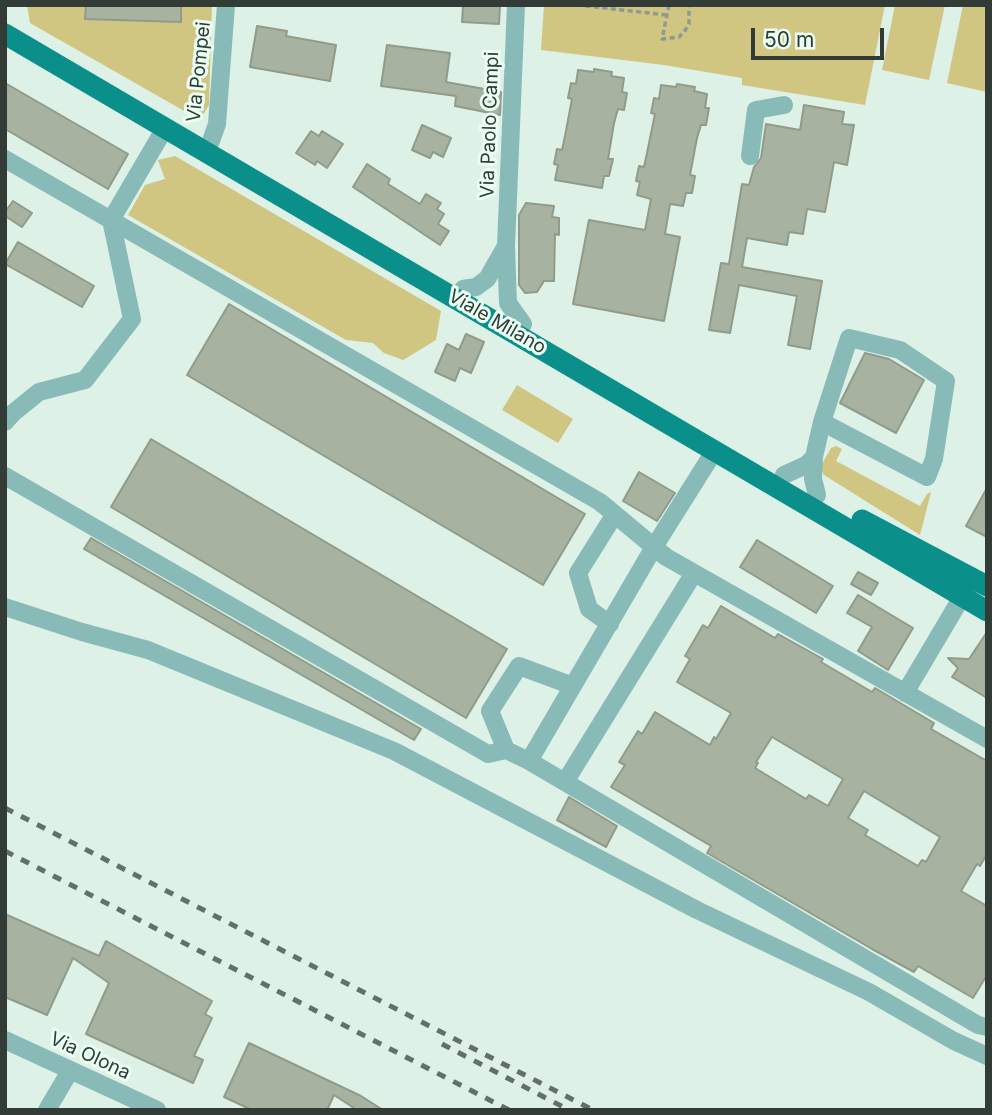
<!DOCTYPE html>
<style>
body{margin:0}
#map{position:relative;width:992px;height:1115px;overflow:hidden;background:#ddf1e6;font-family:Inter,sans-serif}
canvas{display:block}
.frame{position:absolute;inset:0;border:7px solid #333b36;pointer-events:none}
.scale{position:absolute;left:751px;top:28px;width:133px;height:32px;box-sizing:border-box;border:4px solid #333b36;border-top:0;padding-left:9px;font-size:21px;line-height:24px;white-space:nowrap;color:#333b36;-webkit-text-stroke:5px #eafff3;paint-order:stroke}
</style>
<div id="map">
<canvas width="992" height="1115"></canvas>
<div class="frame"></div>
<div class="scale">50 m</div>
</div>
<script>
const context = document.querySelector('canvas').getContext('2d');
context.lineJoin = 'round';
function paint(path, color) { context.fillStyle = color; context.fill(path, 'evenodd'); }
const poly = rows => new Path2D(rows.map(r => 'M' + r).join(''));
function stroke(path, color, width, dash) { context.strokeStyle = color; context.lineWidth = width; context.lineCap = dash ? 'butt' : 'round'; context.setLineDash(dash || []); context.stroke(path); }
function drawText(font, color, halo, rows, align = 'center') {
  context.font = font + ' Inter,sans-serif'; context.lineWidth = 6; context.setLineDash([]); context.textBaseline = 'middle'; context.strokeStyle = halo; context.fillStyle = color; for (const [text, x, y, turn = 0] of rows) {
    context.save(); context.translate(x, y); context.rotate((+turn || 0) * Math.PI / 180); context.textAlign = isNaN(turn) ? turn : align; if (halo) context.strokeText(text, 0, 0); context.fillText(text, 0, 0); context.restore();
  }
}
paint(poly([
 [27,5,86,5,86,19,180,22,181,5,212,5,209,105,200,120,30,23],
 [544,5,885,5,865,105,742,85,742,78,664,65,541,50],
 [895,5,945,5,929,80,882,70],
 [963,5,987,5,987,92,947,83],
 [175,156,441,311,436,340,403,360,384,353,373,343,346,340,128,215,145,185,165,179,158,160],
 [517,385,573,419,558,443,502,410],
 [836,446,842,449,836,461,920,506,927,494,931,492,920,535,824,475,820,467,831,448]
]), '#d0c581');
const building = poly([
 [86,5,181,5,181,22,85,19,86,5],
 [463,5,500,5,499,24,462,22,463,5],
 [257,26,287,31,286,36,336,45,330,81,250,67,257,26],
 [387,45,450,53,446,82,501,92,500,115,455,106,456,96,381,86,387,45],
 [594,69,612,72,611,76,624,78,622,92,627,93,624,110,618,109,614,123,608,159,613,159,609,176,604,176,602,188,555,180,558,165,554,164,557,149,562,150,565,136,572,99,568,98,571,83,576,84,578,70,594,72,594,69],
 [5,83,128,154,108,189,5,129,5,83],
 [677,84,695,87,694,91,707,94,705,108,709,108,706,125,701,125,697,138,690,175,695,176,692,193,686,193,683,206,670,204,665,234,680,237,664,321,573,304,589,220,645,230,651,199,637,195,640,182,636,181,639,166,644,167,647,153,655,114,651,113,654,98,659,99,661,85,676,87,677,84],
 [804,105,844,112,842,124,854,125,847,165,834,162,825,212,807,209,803,234,789,232,787,245,747,238,742,267,822,281,810,349,788,345,797,296,739,285,730,333,709,330,721,263,729,264,742,184,749,185,754,167,761,158,766,124,800,130,804,105],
 [422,125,451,138,443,157,433,152,430,158,412,150,422,125],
 [311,131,319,136,322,131,343,144,327,168,317,161,315,165,296,153,311,131],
 [367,164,390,179,388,184,420,204,426,194,441,203,437,209,444,214,438,224,449,231,440,245,353,187,367,164],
 [13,201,32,213,22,227,5,216,5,212,13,201],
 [526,203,554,206,552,217,559,218,559,235,555,234,554,281,544,281,537,292,525,293,519,285,519,215,526,203],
 [18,242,94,286,82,307,5,264,18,242],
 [229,304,585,514,543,585,187,375,229,304],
 [466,334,484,342,471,373,460,368,455,381,435,372,447,344,459,350,466,334],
 [865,353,889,359,924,380,896,433,840,403,865,353],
 [151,439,507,649,466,718,111,507,151,439],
 [639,472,675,493,657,521,623,501,639,472],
 [987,488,987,537,966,526,987,488],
 [91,538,421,729,414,740,84,549,91,538],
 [757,540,833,586,816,613,740,567,757,540],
 [858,572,878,583,871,595,851,584,858,572],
 [858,595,913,628,888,670,858,651,872,627,847,613,858,595],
 [721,606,775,638,778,634,823,659,821,662,872,692,875,688,934,723,931,729,987,761,987,854,980,866,977,864,961,891,987,906,987,975,973,998,918,966,914,972,872,949,707,853,711,846,611,787,625,765,619,762,638,731,642,734,655,712,710,745,714,737,716,739,731,713,677,682,690,659,685,656,703,625,708,628,721,606],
 [772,737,843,779,828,806,809,795,806,799,755,768,758,763,756,762,772,737],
 [864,791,940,837,926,862,922,860,918,866,865,835,868,830,848,818,864,791],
 [987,632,987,698,952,677,958,668,948,658,969,659,987,632],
 [569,797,617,826,606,847,557,820,569,797],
 [5,914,99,956,106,941,212,1001,205,1014,212,1018,194,1056,203,1060,193,1083,86,1034,109,983,73,958,47,1015,5,997,5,914],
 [249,1043,361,1096,383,1110,357,1110,334,1095,327,1110,252,1110,224,1097,249,1043]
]);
paint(building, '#a8b2a0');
stroke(building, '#919b89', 2);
stroke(poly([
 [577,5,667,15],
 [669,5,662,39,679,37,684,32,689,24,689,5]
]), '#8b9a92', 3.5, [5, 3.5]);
stroke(poly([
 [516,5,506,246,508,303,523,324],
 [211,141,217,124,226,5],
 [750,156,756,110,784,105],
 [5,159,600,502,666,557,987,739],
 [463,289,476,287,487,279,506,246],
 [5,422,13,413,39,392,85,380,132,319,111,220,165,128],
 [784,475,806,465,814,457],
 [5,476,488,754,506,750,529,761,978,1025,987,1027],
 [817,495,813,479,814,457,822,422,849,338,900,350,946,381,934,459,927,477,822,422],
 [5,607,82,632,148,650,394,751,697,910,869,992,954,1041,987,1056],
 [610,624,589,609,578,573,615,514],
 [905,693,969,585],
 [506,750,490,711,519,666,573,686],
 [529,761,654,547,715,450],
 [565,782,694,573],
 [5,1040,157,1110],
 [47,1110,70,1071]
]), '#88bab7', 18);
stroke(poly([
 [5,34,987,611],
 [862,520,987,586]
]), '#0a8f8b', 21);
stroke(poly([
 [5,808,593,1110],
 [5,851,509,1110],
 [442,1044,569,1110]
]), '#646f69', 5, [9, 9]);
drawText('19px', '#333b36', '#eafff3', [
 ["Via Pompei",199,72,-84],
 ["Via Paolo Campi",490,125,-88],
 ["Viale Milano",497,322,30],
 ["Via Olona",90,1056,25]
]);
</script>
